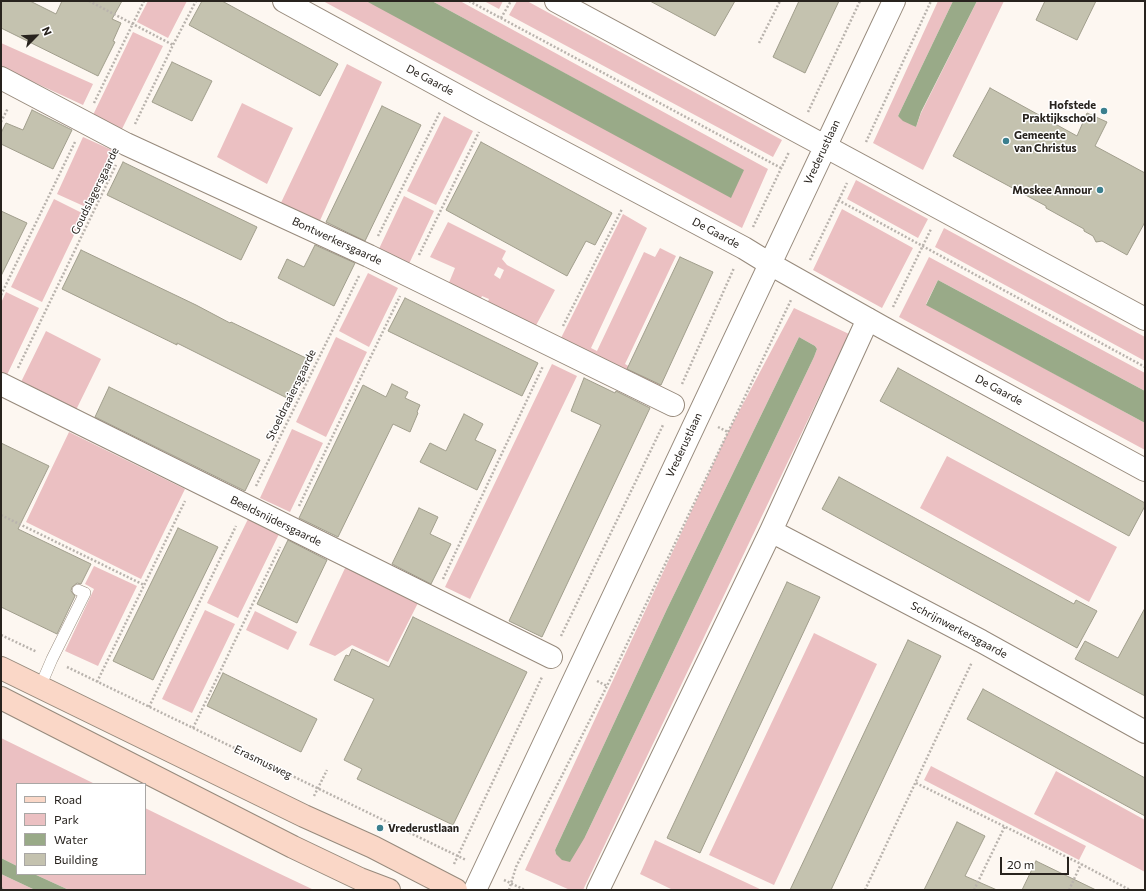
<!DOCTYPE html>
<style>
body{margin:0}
#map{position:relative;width:1146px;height:891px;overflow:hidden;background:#fdf7f1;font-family:Commissioner,sans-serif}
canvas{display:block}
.frame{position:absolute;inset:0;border:2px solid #28231e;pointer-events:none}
.legend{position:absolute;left:16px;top:783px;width:130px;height:92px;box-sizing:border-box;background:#fff;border:1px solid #a9a7a5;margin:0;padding:5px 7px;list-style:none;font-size:12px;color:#28231e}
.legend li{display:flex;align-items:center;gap:8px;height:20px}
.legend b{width:20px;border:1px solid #a9a7a5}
.north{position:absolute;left:16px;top:16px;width:40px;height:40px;-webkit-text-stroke:3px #fff;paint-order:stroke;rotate:66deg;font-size:11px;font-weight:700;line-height:16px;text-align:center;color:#28231e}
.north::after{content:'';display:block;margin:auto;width:14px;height:18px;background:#28231e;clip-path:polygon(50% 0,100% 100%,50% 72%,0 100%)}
.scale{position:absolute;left:1000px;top:857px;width:69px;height:18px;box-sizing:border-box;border:2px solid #28231e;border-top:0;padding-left:5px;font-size:12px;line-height:14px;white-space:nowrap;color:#28231e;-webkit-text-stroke:3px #fff;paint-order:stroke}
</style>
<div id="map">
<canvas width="1146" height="891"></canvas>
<div class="frame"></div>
<ul class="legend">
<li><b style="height:5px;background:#fad7c7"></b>Road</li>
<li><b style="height:11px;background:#ebc0c2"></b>Park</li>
<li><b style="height:11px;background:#9a8"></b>Water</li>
<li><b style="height:11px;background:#c4c2af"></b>Building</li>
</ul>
<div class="north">N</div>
<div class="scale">20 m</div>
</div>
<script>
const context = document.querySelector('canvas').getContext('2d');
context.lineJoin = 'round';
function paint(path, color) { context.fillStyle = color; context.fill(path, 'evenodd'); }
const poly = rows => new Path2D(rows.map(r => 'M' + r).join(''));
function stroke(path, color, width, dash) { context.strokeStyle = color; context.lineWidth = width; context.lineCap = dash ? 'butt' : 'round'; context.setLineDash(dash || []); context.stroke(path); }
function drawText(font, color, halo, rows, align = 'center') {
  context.font = font + ' Commissioner,sans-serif'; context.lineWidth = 3; context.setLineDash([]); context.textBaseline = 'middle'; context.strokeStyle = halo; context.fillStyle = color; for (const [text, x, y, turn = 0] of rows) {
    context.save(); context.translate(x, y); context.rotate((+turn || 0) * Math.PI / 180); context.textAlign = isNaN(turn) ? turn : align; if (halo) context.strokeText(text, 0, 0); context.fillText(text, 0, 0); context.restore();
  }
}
paint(poly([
 [148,1,187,1,168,38,137,22],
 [323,1,366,1,743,170,432,1,460,1,768,169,742,228],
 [484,1,503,1,499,9],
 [517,1,527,1,782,140,773,157,509,15],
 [938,1,953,1,898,116,916,127,921,113,977,1,1004,1,923,170,873,143],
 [133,32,163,46,122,129,93,115],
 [1,43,93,84,83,105,1,67],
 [347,64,382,82,318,225,278,209],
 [242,103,293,128,267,184,217,157],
 [444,116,473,131,436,205,407,191],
 [83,137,114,151,88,208,57,194],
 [856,180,928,219,918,238,847,199],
 [404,196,434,211,407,268,377,253],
 [54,199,84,214,42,302,11,287],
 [842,209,913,248,882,308,813,270],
 [623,214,647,228,591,348,597,351,644,252,655,257,660,248,676,256,625,364,661,385,659,390,559,342],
 [448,222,506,251,502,259,507,265,555,290,533,331,486,306,489,299,482,296,479,302,448,285,455,268,430,257],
 [498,267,504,270,500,279,494,275],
 [944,228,1145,337,1145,361,935,247],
 [929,257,1145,373,1145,391,938,280,926,304,1145,423,1145,450,899,317],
 [368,273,398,288,369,347,339,331],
 [6,292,39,308,6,377,1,374,1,303],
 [794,308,849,334,583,890,570,890,525,870,728,432],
 [799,337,815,346,817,349,814,357,585,837,556,854,555,850,667,609],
 [46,331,101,359,76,410,21,382],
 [336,337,367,352,326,437,296,422],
 [552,364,577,376,470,599,445,587],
 [292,429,323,443,290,512,260,498],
 [69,432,185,489,141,579,26,522],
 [947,456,1117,547,1089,602,920,508],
 [248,519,279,534,238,618,207,603],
 [94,566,137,586,98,666,65,651,94,589,85,584],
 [346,566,419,601,388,662,352,645,335,656,309,645],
 [205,610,235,624,192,713,162,699],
 [255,611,297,632,288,650,246,630],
 [814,633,877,664,774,885,709,855],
 [1,738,95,784,17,784,17,866,1,858],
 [931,766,1086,846,1079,860,924,780],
 [1056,771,1145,820,1145,872,1034,814],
 [145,808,276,872,314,890,69,890,34,874,145,874],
 [655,840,762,890,673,890,640,874],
 [1,874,35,890,1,890]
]), '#ebc0c2');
paint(poly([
 [366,1,432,1,744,170,731,198],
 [953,1,977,1,921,112,916,127,903,121,898,116],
 [938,280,1145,391,1145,423,926,305],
 [799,337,815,346,817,349,814,357,585,837,570,862,562,860,556,854,555,850,667,609],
 [1,858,17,866,17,874,34,874,69,890,35,890,1,874]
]), '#9a8');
const building = poly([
 [1,1,30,1,56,14,62,1,122,1,112,19,121,23,113,41,115,42,98,76,1,28,1,1],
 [202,1,222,1,338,64,320,96,189,25,202,1],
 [650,1,735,1,715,36,650,1],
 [799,1,839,1,805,73,773,57,799,1],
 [1045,1,1096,1,1077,40,1036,20,1045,1],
 [172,62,212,81,192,121,152,102,172,62],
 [990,88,1077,136,1087,113,1107,122,1095,146,1145,173,1145,222,1127,255,1102,241,1096,242,1093,236,1084,231,1084,229,1046,208,1046,206,953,156,990,88],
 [382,106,421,125,365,241,326,222,382,106],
 [32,110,72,130,53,169,1,144,1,133,6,123,23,130,32,110],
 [481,142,612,213,595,245,586,241,567,276,446,210,481,142],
 [123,162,257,227,241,260,107,195,123,162],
 [1,211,27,223,1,276,1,211],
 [315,245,355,263,334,306,278,278,287,259,304,267,315,245],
 [81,250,196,305,230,323,231,322,308,359,289,399,177,343,177,345,62,289,81,250],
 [680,257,713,272,661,385,627,369,680,257],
 [405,298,538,363,522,396,388,331,405,298],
 [898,368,1145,503,1145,506,1129,536,880,401,898,368],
 [584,378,615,393,616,391,650,408,542,637,509,621,601,425,571,411,584,378],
 [392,384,408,392,405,398,420,405,417,412,418,413,410,432,393,424,338,537,299,518,363,385,386,397,392,384],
 [109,387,260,460,245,491,95,417,109,387],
 [464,414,483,424,475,440,496,450,477,490,420,462,430,443,446,451,464,414],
 [1,443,49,466,18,529,91,564,81,584,77,583,72,587,71,591,75,596,57,634,1,607,1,443],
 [839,477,1074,604,1076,600,1097,611,1077,648,822,509,839,477],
 [419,508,438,517,430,534,451,544,431,584,392,564,419,508],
 [178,528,218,547,153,680,113,661,178,528],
 [288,540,327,560,297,623,257,604,288,540],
 [787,582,820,597,700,853,667,838,787,582],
 [1145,608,1145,696,1075,659,1085,641,1118,658,1145,608],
 [413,617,527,672,453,825,357,779,362,769,344,760,374,699,334,680,346,655,349,656,352,649,389,667,413,617],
 [908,640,941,656,869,809,831,890,790,890,908,640],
 [223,673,317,719,301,752,207,706,223,673],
 [983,689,1145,778,1145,816,967,719,983,689],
 [957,822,985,836,965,876,997,890,924,890,957,822],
 [1036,861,1096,890,1022,890,1036,861]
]);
paint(building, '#c4c2af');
stroke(building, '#a19e8c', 1);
const lane = poly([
 [40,687,52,659,85,593,78,590]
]);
const street = poly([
 [284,1,482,109,744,248,770,264,882,327,1145,470],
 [556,1,1145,319],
 [1,78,126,144,369,256,673,405],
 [1,384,551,657],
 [771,531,981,641,1145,732],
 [475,890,894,1],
 [598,890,771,531,868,319]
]);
const secondary = poly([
 [1,668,304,816,373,847,456,890],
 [1,698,293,847,360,879,389,890]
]);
stroke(lane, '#978a7c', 12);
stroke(street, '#978a7c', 24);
stroke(secondary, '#978a7c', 24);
stroke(poly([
 [89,1,173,45],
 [469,1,781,168],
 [501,18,511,1],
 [759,43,780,1],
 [94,103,144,1],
 [808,112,860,1],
 [1,122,8,108],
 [135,124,173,45,196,1],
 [866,142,931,1],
 [838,200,1145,367],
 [753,227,789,152],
 [378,236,440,112],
 [419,255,479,132],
 [810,260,847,183],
 [1,295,75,142],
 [893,307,931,229],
 [563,326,622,209],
 [18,368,116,165],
 [682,384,734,268],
 [718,427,728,432],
 [256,486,359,276],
 [299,506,400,296],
 [1,515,144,585],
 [443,579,543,366],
 [1,635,37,652],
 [561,636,663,425],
 [67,667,466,860],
 [597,681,607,686],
 [97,682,185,501],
 [149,707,236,526],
 [193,728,280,547],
 [916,783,1081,864,1130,890],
 [314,796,327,770],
 [454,864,542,677],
 [504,880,525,890],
 [1,888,4,890],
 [509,890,516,867,607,686,791,300],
 [865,890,972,662],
 [974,890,1005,826],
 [1069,890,1081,864]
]), '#b9b3ad', 2.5, [2, 2]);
stroke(lane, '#fff', 11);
stroke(street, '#fff', 22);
stroke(secondary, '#fad7c7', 22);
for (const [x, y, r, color] of [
 [1104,111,4,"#3b7f8e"],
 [1006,141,4,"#3b7f8e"],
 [1100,190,4,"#3b7f8e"],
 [380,828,4,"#3b7f8e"]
]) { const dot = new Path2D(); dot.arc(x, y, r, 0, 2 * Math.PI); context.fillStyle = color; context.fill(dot); stroke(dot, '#fff', 1.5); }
drawText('11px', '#28231e', '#fff', [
 ["De Gaarde",430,80,28],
 ["Vrederustlaan",822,152,-65],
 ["Goudslagersgaarde",95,191,-64],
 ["De Gaarde",716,233,28],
 ["Bontwerkersgaarde",337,241,25],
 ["De Gaarde",999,390,28],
 ["Stoeldraaiersgaarde",291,395,-64],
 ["Vrederustlaan",684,445,-65],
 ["Beeldsnijdersgaarde",276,521,26],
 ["Schrijnwerkersgaarde",959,630,28],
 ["Erasmusweg",263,762,26]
]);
drawText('bold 11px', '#28231e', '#fff', [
 ["Hofstede",1096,105],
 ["Praktijkschool",1096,118],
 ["Gemeente",1014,135,"left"],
 ["van Christus",1014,148,"left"],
 ["Moskee Annour",1092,190],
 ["Vrederustlaan",388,828,"left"]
], 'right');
</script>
